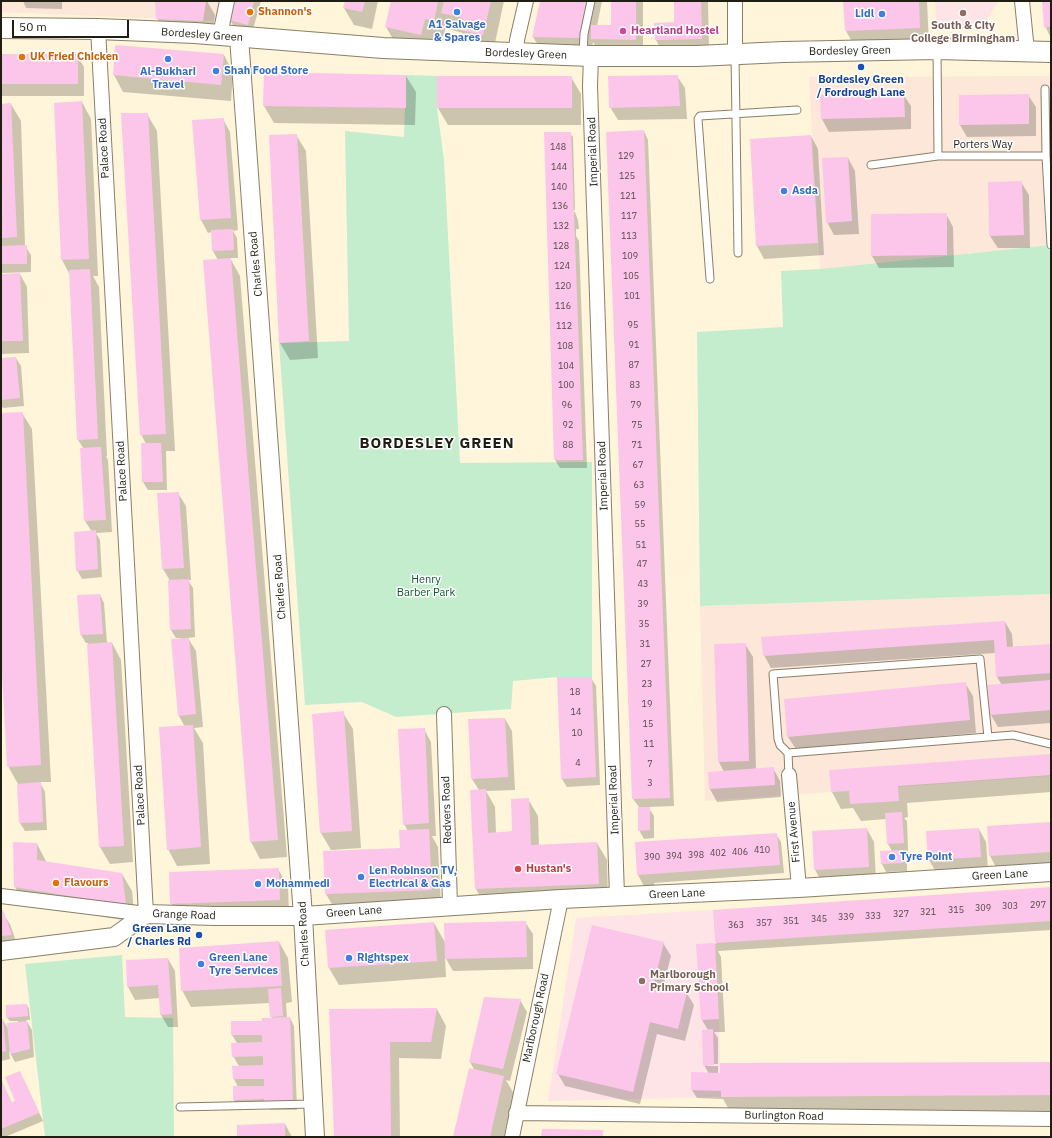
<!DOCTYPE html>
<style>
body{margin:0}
#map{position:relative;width:1052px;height:1138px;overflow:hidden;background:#fff5da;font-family:"IBM Plex Sans",sans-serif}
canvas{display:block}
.frame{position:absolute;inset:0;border:2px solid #201d13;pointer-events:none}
.scale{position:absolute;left:12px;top:20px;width:117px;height:18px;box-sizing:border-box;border:2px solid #201d13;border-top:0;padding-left:5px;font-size:12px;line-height:14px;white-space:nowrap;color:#201d13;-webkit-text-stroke:3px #fff;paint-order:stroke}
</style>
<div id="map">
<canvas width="1052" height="1138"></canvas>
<div class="frame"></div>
<div class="scale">50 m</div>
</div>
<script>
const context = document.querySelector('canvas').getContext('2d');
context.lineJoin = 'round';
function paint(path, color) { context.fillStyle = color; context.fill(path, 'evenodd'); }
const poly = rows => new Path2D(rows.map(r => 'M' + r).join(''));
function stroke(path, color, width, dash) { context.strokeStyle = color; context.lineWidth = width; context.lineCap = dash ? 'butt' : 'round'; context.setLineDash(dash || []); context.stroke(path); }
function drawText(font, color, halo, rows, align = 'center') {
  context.font = font + ' "IBM Plex Sans",sans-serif'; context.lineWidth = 3; context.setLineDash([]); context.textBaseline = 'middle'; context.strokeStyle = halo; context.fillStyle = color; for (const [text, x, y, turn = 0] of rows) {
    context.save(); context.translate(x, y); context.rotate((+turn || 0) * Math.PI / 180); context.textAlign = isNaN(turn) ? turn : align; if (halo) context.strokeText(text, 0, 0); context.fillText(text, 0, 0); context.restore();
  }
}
paint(poly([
 [1,1,221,1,216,21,1,12],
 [1051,76,1051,245,820,269,809,77],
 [1051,594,1051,776,705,801,700,606]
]), '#fce7d9');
paint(poly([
 [935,1,998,1,984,25,937,28],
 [713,910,719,1019,721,1097,548,1101,576,918]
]), '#ffe4e7');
paint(poly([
 [406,75,437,76,437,108,444,160,460,463,592,462,592,677,557,677,513,681,511,709,396,717,362,702,305,705,279,343,349,341,345,131,404,137],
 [1051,245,1051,594,700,606,697,332,783,327,781,271,820,269],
 [122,955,125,1017,173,1018,174,1137,45,1137,25,964]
]), '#c3edcc');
paint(poly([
 [23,1,62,1,62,9,26,8],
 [156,1,207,1,215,15,212,37,166,35,157,18],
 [235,1,261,1,252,33,235,28,230,20],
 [346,1,378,1,372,29,354,25,344,8],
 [392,1,504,1,493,52,471,46,463,33,452,30,447,22,443,38,434,36,431,52,396,44,386,27],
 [541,1,602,1,597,26,612,26,612,1,643,1,643,52,599,52,593,42,591,54,543,53,533,37],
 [675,1,708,1,709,52,663,53,656,40,675,23],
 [844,1,927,1,929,45,855,47,846,31],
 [1043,1,1051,1,1051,38,1045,26],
 [1,55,77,55,84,67,84,96,1,96],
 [224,55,233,72,231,101,123,92,114,75],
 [406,76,416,92,415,125,274,123,264,106],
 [677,76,685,88,687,119,618,120,610,107],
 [571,77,581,94,581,125,448,125,438,108],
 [903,94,911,106,911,129,829,132,822,119],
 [1028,95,1036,107,1036,136,967,137,960,125],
 [82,102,91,119,98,276,93,276,99,287,107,456,106,456,108,460,112,532,96,533,100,540,102,577,82,579,77,570,92,532,85,521,84,449,78,440,70,275,62,260,55,103],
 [11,104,21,121,25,246,31,255,31,272,1,273,1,105],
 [147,114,157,131,175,451,166,451,167,490,148,490,143,482,142,444,146,444,141,434],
 [223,119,230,132,238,230,233,231,237,238,238,258,230,258,240,276,287,857,260,859,251,842,204,261,218,260,213,251,212,232,208,233,201,220,194,121],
 [644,131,648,140,674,806,648,807,654,816,654,838,644,839,639,830,639,807,633,799],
 [545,133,570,133,573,137,575,210,548,211,548,213,575,212,578,220,579,229,576,229,576,236,579,241,587,468,560,468,555,460],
 [296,135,306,151,318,358,290,360,280,343,270,136],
 [811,136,818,149,824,255,764,259,757,246,751,140],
 [848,158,855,171,859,234,834,235,827,222],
 [1021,182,1029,195,1030,248,998,248,990,236],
 [946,214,953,227,954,267,879,268,872,256],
 [20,274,27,287,29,353,1,354,1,275],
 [16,358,21,366,24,406,3,408,1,405,1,359],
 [22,413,32,429,51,782,40,782,45,792,47,830,25,831,20,823,18,784,8,766,1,636,1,414],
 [178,493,186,506,191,580,188,580,193,588,195,637,188,638,196,651,203,727,194,728,203,743,210,864,177,866,168,849,185,727,179,716,181,640,181,638,176,638,171,630,169,579,163,569],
 [100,595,104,603,107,643,112,643,121,660,133,862,110,864,100,847,88,643,86,643,81,635],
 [1005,622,1012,634,1013,647,1051,645,1051,723,998,727,991,715,1002,685,997,677,995,653,771,668,764,655],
 [745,644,753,657,756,770,773,768,780,781,781,797,717,802,710,789,709,773,724,772,719,762],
 [591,678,596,686,600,785,567,787,562,779],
 [965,683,973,696,976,733,796,749,788,737,785,700],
 [343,713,353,729,361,848,331,850,321,833],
 [505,719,512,731,515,790,486,791,495,807,496,833,513,832,528,799,538,816,539,846,597,843,607,860,608,900,485,906,476,889,479,790,472,779],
 [424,729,431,742,436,836,432,836,438,847,441,906,336,911,326,894,324,852,401,849,408,831,404,824],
 [1051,757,1051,792,907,803,908,817,904,818,907,821,908,851,903,852,907,859,907,871,886,872,882,864,881,852,892,851,888,844,886,819,861,821,853,808,841,809,832,792],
 [1051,823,1051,865,997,869,990,856],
 [867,829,874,842,876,879,822,882,815,870],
 [979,829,986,842,988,870,936,872,929,860],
 [776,834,781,842,784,873,654,883,655,887,645,888,638,875,636,843],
 [37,844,47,863,122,874,132,891,135,922,25,904,15,887],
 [278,869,288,886,289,916,181,920,171,903],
 [1051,888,1051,930,718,951,721,957,725,1032,714,1032,718,1038,718,1064,707,1064,707,1066,718,1066,718,1074,1051,1063,1051,1112,731,1113,723,1099,697,1098,692,1090,709,1074,704,1065,708,1030,702,1020,697,945,716,944,714,911],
 [1,911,10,924,18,947,1,949],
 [525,922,533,934,533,969,453,971,445,957,446,977,339,985,329,968,434,923,446,944],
 [279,942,288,958,292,1002,286,1003,287,1018,290,1018,294,1026,297,1110,270,1110,268,1107,239,1108,234,1100,234,1087,238,1087,234,1079,233,1067,239,1066,233,1056,237,1043,232,1035,232,1022,263,1022,272,1019,270,1003,191,1007,182,990],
 [663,943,671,956,663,987,686,992,694,1005,685,1041,657,1034,640,1104,565,1086,558,1074],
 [168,959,175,971,178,1027,168,1027,161,1015,160,998,135,1000,128,987,127,961],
 [520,1000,527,1012,510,1081,506,1080,514,1094,504,1137,454,1137,475,1071,470,1062],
 [27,1005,29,1009,30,1020,26,1020,32,1030,34,1057,15,1062,9,1051,10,1059,1,1061,1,1020,3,1020,9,1030,18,1023,18,1021,10,1021,7,1018],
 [437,1009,446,1026,441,1059,399,1058,400,1137,335,1137,330,1010],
 [1,1080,12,1103,16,1101,24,1080,43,1121,5,1137,1,1137],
 [285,1124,292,1137,238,1137]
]), '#0003');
paint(poly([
 [155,1,206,1,203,21,156,19],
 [234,1,254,1,248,25,229,20],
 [345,1,365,1,362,12,343,8],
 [391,1,438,1,434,21,425,19,421,35,385,27],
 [444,1,491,1,483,35,460,30,463,18,441,13],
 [540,1,589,1,581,38,532,37],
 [611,1,636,1,636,40,591,39,591,25,611,25],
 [674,1,701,1,702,39,655,40,654,23,674,22],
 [843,1,919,1,920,28,845,31],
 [1042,1,1051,1,1051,27,1044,27],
 [115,45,224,54,221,85,113,75],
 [1,54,78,54,78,84,1,84],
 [264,72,406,75,406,108,263,106],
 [678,75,680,106,609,108,608,76],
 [437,76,572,76,572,108,437,108],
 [904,93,905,117,821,119,820,95],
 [1029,94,1029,124,959,125,959,95],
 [82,101,89,259,61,260,54,103],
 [11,103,17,237,1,238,1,104],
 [121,113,148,113,166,434,140,435],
 [224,118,231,218,200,220,192,120],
 [644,130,670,798,632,799,606,132],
 [544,132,571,132,583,460,554,460],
 [297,134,309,341,279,343,269,135],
 [811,135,818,243,756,246,750,139],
 [848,157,852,221,826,223,822,158],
 [1022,181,1024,235,989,236,988,182],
 [947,213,947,255,871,256,871,214],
 [233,229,234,250,212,251,211,230],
 [27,245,27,264,1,264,1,246],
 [231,258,278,840,250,842,203,260],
 [90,269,98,439,77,440,69,270],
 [20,273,23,341,1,341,1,274],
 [16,357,20,398,1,400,1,358],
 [23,412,41,765,7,767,1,655,1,413],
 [141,443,161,443,163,482,142,482],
 [101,447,106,520,84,521,80,448],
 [179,492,184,568,162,569,157,493],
 [96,530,98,569,76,571,74,532],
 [189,579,191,629,170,630,168,580],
 [100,594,103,634,80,635,77,595],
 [1005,621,1007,647,1051,644,1051,673,996,677,994,640,763,656,761,637],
 [189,638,196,714,178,716,171,639],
 [112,642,124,846,99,847,87,644],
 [746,643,749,761,718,762,714,644],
 [557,677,592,677,596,777,561,779],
 [1051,680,1051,710,990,715,988,685],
 [966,682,970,720,787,737,784,699],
 [344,711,352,831,320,833,312,714],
 [505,718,508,777,471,779,468,719],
 [193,725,201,847,167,850,159,727],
 [425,728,429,823,403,825,398,729],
 [1051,754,1051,775,898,786,899,801,850,804,849,791,831,792,829,770],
 [774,767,775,785,709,789,708,772],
 [41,782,43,822,19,823,17,784],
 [486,789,488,833,512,831,511,799,529,798,531,845,597,842,599,884,475,889,470,790],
 [638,807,650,807,650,830,638,831],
 [902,812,904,843,887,844,885,813],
 [1051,822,1051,852,989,856,987,826],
 [867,828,869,867,814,870,812,831],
 [979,828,981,857,928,860,926,831],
 [429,829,432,890,325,894,323,851,400,848,399,830],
 [777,833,780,865,637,875,635,842],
 [13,842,37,843,37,860,122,873,126,905,14,887],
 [903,850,903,863,881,864,880,851],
 [279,868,280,900,170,904,169,872],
 [1051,887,1051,921,715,943,713,910],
 [1,910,3,910,12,935,1,936],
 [526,921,527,957,445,959,444,923],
 [434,922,437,961,328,968,325,930],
 [592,925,664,942,654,984,687,992,678,1029,650,1022,633,1092,556,1074],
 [279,941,282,986,181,991,179,948],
 [715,943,719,1019,701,1020,696,944],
 [168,958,172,1014,160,1015,158,985,127,987,126,960],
 [281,988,283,1016,270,1017,268,989],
 [484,997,521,999,503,1069,469,1062],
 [27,1004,28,1016,6,1018,6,1005],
 [437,1008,431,1042,390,1042,391,1137,334,1137,329,1009],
 [290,1017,293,1102,264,1102,264,1099,233,1100,233,1086,264,1086,264,1079,233,1079,232,1066,263,1065,263,1056,232,1057,231,1043,262,1042,262,1035,231,1035,231,1021,262,1021,262,1018],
 [1,1019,3,1019,6,1051,1,1052],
 [27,1021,30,1049,10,1054,7,1023],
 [713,1029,714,1065,703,1066,702,1030],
 [1051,1062,1051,1095,721,1097,721,1091,691,1090,691,1072,720,1073,720,1063],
 [469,1068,504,1076,490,1137,453,1137],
 [20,1071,39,1113,1,1129,1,1078,11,1102,15,1101,5,1077],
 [285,1123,285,1137,237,1137,237,1125],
 [542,1129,603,1130,603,1137,541,1137]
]), '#fcc6eb');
const service = poly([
 [937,49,938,156,1046,156,1051,245],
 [583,54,584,34,591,1],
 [735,56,738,253],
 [1045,89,1046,156],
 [871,165,938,156],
 [710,279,698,119,700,116,797,110],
 [788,753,780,745,778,739,773,674,980,659,988,737],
 [789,775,788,753,1013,735,1051,744],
 [180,1107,312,1104]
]);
const minor = poly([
 [735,1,735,54],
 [1022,1,1027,51],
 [220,35,227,1],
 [516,54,517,40,526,1],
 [591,56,590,86,617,896],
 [444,714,450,905],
 [789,775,799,888],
 [1,896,146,914,98,29],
 [516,1113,1051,1119],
 [512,1137,561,899]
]);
const tertiary = poly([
 [239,37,303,916,315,1137],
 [1,951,114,937,146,914,215,916,303,916,561,899,799,888,1051,872]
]);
const secondary = poly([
 [1,28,98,29,195,33,383,48,591,56,697,56,783,52,937,49,1051,52]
]);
stroke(service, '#887f67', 9);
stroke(minor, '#887f67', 16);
stroke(tertiary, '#887f67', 20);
stroke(secondary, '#887f67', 22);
stroke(service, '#fff', 7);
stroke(minor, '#fff', 14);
stroke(tertiary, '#fff', 18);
stroke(secondary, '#fff', 20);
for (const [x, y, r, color] of [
 [250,12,4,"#e8710a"],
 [457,12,4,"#3f7fe0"],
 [963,13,4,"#8d6e63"],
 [882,14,4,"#3f7fe0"],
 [623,31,4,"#d1479c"],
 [22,57,4,"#e8710a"],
 [168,59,4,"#3f7fe0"],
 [861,67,4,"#1a4fb4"],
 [216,71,4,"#3f7fe0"],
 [784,191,4,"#3f7fe0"],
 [892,857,4,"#3f7fe0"],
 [518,869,4,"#e0444e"],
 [361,877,4,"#3f7fe0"],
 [56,883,4,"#e8710a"],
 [258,884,4,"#3f7fe0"],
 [199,935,4,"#1a4fb4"],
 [349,958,4,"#3f7fe0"],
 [201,964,4,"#3f7fe0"],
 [642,981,4,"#8d6e63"]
]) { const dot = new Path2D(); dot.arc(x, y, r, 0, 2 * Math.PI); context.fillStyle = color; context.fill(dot); stroke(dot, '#fff', 1.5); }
drawText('9px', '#574749', null, [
 ["148",558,147],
 ["129",626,156],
 ["144",559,167],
 ["125",627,176],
 ["140",559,187],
 ["121",628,196],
 ["136",560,206],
 ["117",629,216],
 ["132",561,226],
 ["113",629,236],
 ["128",561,246],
 ["109",630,256],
 ["124",562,266],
 ["105",631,276],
 ["120",563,286],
 ["101",632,296],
 ["116",563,306],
 ["95",633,325],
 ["112",564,326],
 ["91",634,345],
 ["108",565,346],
 ["87",634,365],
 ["104",566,366],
 ["100",566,385],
 ["83",635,385],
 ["96",567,405],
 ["79",636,405],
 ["92",568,425],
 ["75",637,425],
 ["88",568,445],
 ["71",637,445],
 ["67",638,465],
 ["63",639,485],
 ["59",640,505],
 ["55",640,524],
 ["51",641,545],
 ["47",642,564],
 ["43",643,584],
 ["39",643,604],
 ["35",644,624],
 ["31",645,644],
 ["27",646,664],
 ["23",647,684],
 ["18",575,692],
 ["19",647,704],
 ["14",576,712],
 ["15",648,724],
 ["10",577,733],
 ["11",649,744],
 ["4",578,763],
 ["7",650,764],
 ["3",650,783],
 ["410",762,850],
 ["406",740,852],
 ["402",718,853],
 ["398",696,855],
 ["394",674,856],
 ["390",652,857],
 ["297",1038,905],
 ["303",1010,906],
 ["309",983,908],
 ["315",956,910],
 ["321",928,912],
 ["327",901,914],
 ["333",873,916],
 ["339",846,917],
 ["345",819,919],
 ["351",791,921],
 ["357",764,923],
 ["363",736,925]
]);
drawText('bold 11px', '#c56008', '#fff', [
 ["Shannon's",258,12],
 ["UK Fried Chicken",30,57],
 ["Flavours",64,883]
], 'left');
drawText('bold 11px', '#366cbe', '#fff', [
 ["Lidl",874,14,"right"],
 ["A1 Salvage",457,25,"center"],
 ["& Spares",457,38,"center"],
 ["Shah Food Store",224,71],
 ["Al-Bukhari",168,72,"center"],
 ["Travel",168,85,"center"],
 ["Asda",792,191],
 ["Tyre Point",900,857],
 ["Len Robinson TV,",369,871],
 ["Electrical & Gas",369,884],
 ["Mohammedi",266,884],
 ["Green Lane",209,958],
 ["Tyre Services",209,971],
 ["Rightspex",357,958]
], 'left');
drawText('bold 11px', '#785e54', '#fff', [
 ["South & City",963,26],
 ["College Birmingham",963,39],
 ["Marlborough",650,975,"left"],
 ["Primary School",650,988,"left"]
]);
drawText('bold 11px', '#b23c85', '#fff', [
 ["Heartland Hostel",631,31]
], 'left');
drawText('11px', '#201d13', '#fff', [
 ["Bordesley Green",202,35,4],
 ["Bordesley Green",850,51,-1],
 ["Bordesley Green",526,54,2],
 ["Porters Way",983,145],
 ["Palace Road",104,148,-93],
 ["Imperial Road",593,152,-92],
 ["Charles Road",256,264,-95],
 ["Palace Road",122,471,-93],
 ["Imperial Road",603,476,-92],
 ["Charles Road",280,587,-94],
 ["Palace Road",140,795,-93],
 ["Imperial Road",614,800,-92],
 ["Redvers Road",447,810,-92],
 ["First Avenue",794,832,-95],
 ["Green Lane",1000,875,-3],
 ["Green Lane",677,894,-2],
 ["Green Lane",354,912,-4],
 ["Grange Road",184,915,2],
 ["Charles Road",304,934,-93],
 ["Marlborough Road",536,1018,-78],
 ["Burlington Road",784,1116,1]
]);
drawText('bold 11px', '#164399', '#fff', [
 ["Bordesley Green",861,80],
 ["/ Fordrough Lane",861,93],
 ["Green Lane",191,929,"right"],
 ["/ Charles Rd",191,942,"right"]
]);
drawText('11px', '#0c572b', '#fff', [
 ["Henry",426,580],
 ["Barber Park",426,593]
]);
drawText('bold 11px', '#be3a42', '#fff', [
 ["Hustan's",526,869]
], 'left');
context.letterSpacing = '1px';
drawText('bold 15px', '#201d13', '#fff', [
 ["BORDESLEY GREEN",437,444]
]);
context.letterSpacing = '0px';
</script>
